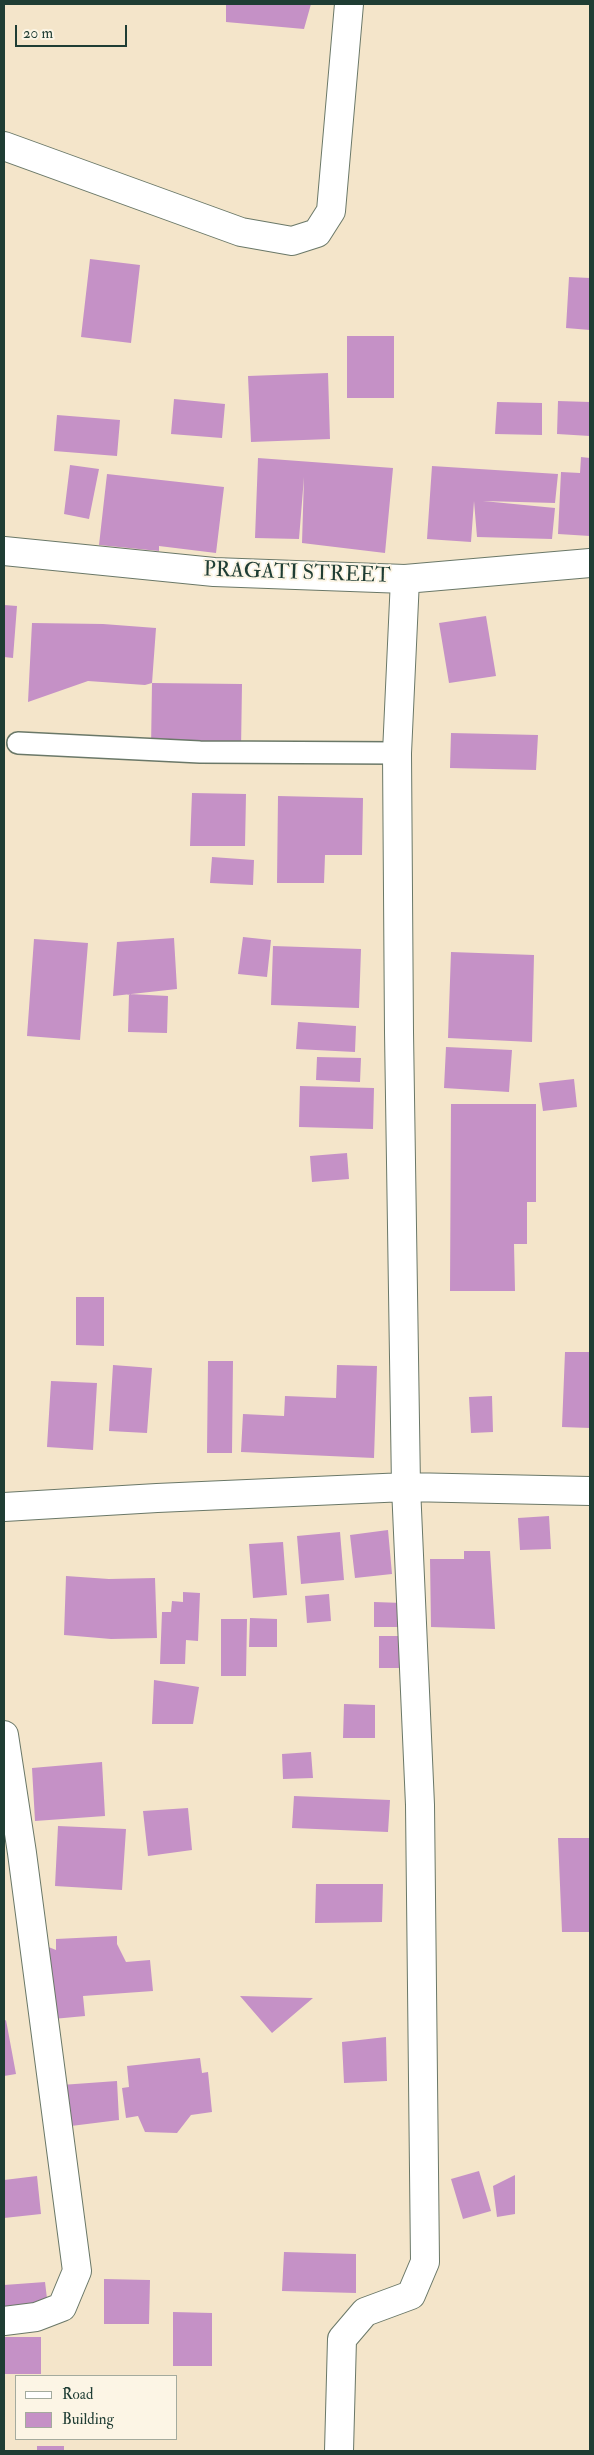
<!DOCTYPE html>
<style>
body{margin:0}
#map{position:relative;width:594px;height:2455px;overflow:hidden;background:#f4e5ca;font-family:"IM FELL Double Pica",serif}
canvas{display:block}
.frame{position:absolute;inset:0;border:5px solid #1f3d34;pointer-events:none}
.legend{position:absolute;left:15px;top:2375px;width:162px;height:65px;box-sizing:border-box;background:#fcf5e5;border:1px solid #a4ab9e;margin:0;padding:6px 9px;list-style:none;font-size:15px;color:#1f3d34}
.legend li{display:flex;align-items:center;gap:10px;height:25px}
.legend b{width:25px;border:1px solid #a4ab9e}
.scale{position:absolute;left:15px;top:25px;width:112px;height:22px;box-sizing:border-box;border:2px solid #1f3d34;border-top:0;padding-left:6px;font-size:15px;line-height:18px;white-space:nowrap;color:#1f3d34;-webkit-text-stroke:4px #fcf5e5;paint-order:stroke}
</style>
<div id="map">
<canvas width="594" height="2455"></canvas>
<div class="frame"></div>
<ul class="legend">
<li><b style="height:6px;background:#fff"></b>Road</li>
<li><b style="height:14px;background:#c591c6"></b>Building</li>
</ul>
<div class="scale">20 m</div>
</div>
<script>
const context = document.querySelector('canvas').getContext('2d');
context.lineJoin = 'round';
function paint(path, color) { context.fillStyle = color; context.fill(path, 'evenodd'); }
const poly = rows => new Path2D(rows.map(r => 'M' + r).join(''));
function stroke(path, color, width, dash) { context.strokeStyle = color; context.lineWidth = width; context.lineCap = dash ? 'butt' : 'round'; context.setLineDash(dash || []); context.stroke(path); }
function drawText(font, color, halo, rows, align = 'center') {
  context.font = font + ' "IM FELL Double Pica",serif'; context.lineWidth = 4; context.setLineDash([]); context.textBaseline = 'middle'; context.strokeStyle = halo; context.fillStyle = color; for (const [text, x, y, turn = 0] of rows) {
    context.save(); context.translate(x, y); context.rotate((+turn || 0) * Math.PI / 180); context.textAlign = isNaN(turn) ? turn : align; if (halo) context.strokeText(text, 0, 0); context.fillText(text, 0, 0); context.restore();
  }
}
paint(poly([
 [226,4,311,4,304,29,226,22],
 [90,259,140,265,131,343,81,337],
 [569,277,590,278,590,330,566,328],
 [347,336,394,336,394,398,347,398],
 [328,373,330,439,251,442,248,376],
 [174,399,225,404,222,438,171,434],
 [558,401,590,402,590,436,557,434],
 [497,402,542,403,542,435,495,434],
 [57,415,120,420,117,456,54,451],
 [581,457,590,458,590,536,558,534,561,472,580,473],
 [258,458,393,468,385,553,302,543,304,477,299,539,255,538],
 [70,465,99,469,89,519,64,514],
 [432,466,558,474,555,503,483,501,555,508,552,539,477,537,474,501,471,542,427,539],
 [107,474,224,487,216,553,159,546,159,551,99,545],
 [4,605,17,606,13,658,4,657],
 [486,616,496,676,449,683,439,623],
 [32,623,103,624,156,628,152,683,145,685,88,681,28,702],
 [152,683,242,684,241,750,151,749],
 [451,733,538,735,536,770,450,768],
 [192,793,246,794,245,846,190,846],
 [278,796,363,798,362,855,325,855,324,883,277,883],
 [212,857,254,860,253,885,210,883],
 [243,937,271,940,267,977,238,974],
 [174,938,177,989,113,996,117,942],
 [34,939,88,943,80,1040,27,1036],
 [273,946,361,949,359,1008,271,1005],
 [451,952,534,955,532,1042,448,1038],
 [129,994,168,996,167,1033,128,1032],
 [298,1022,356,1026,355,1052,296,1049],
 [446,1047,512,1050,509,1092,444,1088],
 [317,1057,361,1058,360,1082,316,1080],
 [574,1079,577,1107,543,1111,539,1083],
 [300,1086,374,1088,373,1129,299,1127],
 [451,1104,536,1104,536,1202,527,1202,527,1244,514,1244,515,1291,450,1291],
 [347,1153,349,1179,312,1182,310,1156],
 [76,1297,104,1297,104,1346,76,1345],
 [565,1352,590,1352,590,1428,562,1427],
 [208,1361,233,1361,232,1453,207,1453],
 [113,1365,152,1368,147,1433,109,1431],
 [337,1365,377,1366,374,1458,241,1452,243,1414,284,1416,285,1396,336,1398],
 [51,1381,97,1383,93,1450,47,1447],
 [492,1396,493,1432,471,1433,469,1397],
 [549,1516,551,1549,520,1550,518,1518],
 [388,1530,392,1574,355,1578,350,1535],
 [340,1532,344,1580,301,1584,297,1536],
 [283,1542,287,1595,253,1598,249,1544],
 [464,1551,490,1551,495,1629,431,1627,430,1559,464,1559],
 [66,1576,109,1579,155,1578,157,1638,111,1639,64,1635],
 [183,1592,200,1593,198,1641,186,1640,185,1664,160,1664,162,1612,171,1612,172,1601,183,1602],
 [329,1594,331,1621,307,1623,305,1596],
 [374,1602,403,1603,403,1627,374,1627],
 [250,1618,277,1619,277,1647,249,1647],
 [221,1619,247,1619,246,1676,221,1676],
 [379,1636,399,1636,399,1668,379,1668],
 [154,1680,199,1687,193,1724,152,1724],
 [344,1704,375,1705,375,1738,343,1738],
 [311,1752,313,1778,283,1779,282,1754],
 [102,1762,105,1816,35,1821,32,1768],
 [294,1796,390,1800,388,1832,292,1828],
 [188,1808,192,1850,148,1856,143,1811],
 [58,1826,126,1829,122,1890,55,1886],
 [558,1838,590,1838,590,1932,562,1932],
 [316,1884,383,1884,382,1922,315,1923],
 [117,1936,117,1944,126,1962,150,1960,153,1991,83,1996,85,2016,53,2019,46,1946,56,1950,56,1939],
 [240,1996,313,1998,272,2033],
 [6,2020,16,2074,4,2076,4,2021],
 [386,2037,387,2081,344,2083,342,2042],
 [200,2058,202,2073,208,2072,212,2112,191,2115,177,2133,145,2132,138,2116,126,2118,122,2088,129,2087,127,2066],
 [117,2081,119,2120,63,2127,61,2085],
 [479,2171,491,2211,463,2219,451,2179],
 [515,2175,515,2214,497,2217,493,2186],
 [37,2176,41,2214,4,2218,4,2180],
 [284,2252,356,2254,356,2293,282,2291],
 [104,2279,150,2280,149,2324,104,2324],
 [45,2282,48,2307,4,2310,4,2285],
 [173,2312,212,2313,212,2366,173,2366],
 [4,2337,41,2337,41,2374,4,2374],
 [37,2446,64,2446,64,2451,37,2451]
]), '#c591c6');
const service = poly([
 [18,743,200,752,397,753]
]);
const minor = poly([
 [4,146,241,232,292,241,317,233,331,211,349,4],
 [4,551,214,572,405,579,590,563],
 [4,1507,157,1498,406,1487,590,1491],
 [4,1735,22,1853,77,2271,62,2307,36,2317,4,2321],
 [339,2451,342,2339,365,2312,411,2295,425,2262,420,1805,406,1487,399,1032,397,753,405,579]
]);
stroke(service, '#6a7868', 24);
stroke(minor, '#6a7868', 30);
stroke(service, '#fff', 21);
stroke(minor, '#fff', 28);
drawText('21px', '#1f3d34', '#fcf5e5', [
 ["PRAGATI STREET",297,574,2]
]);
</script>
